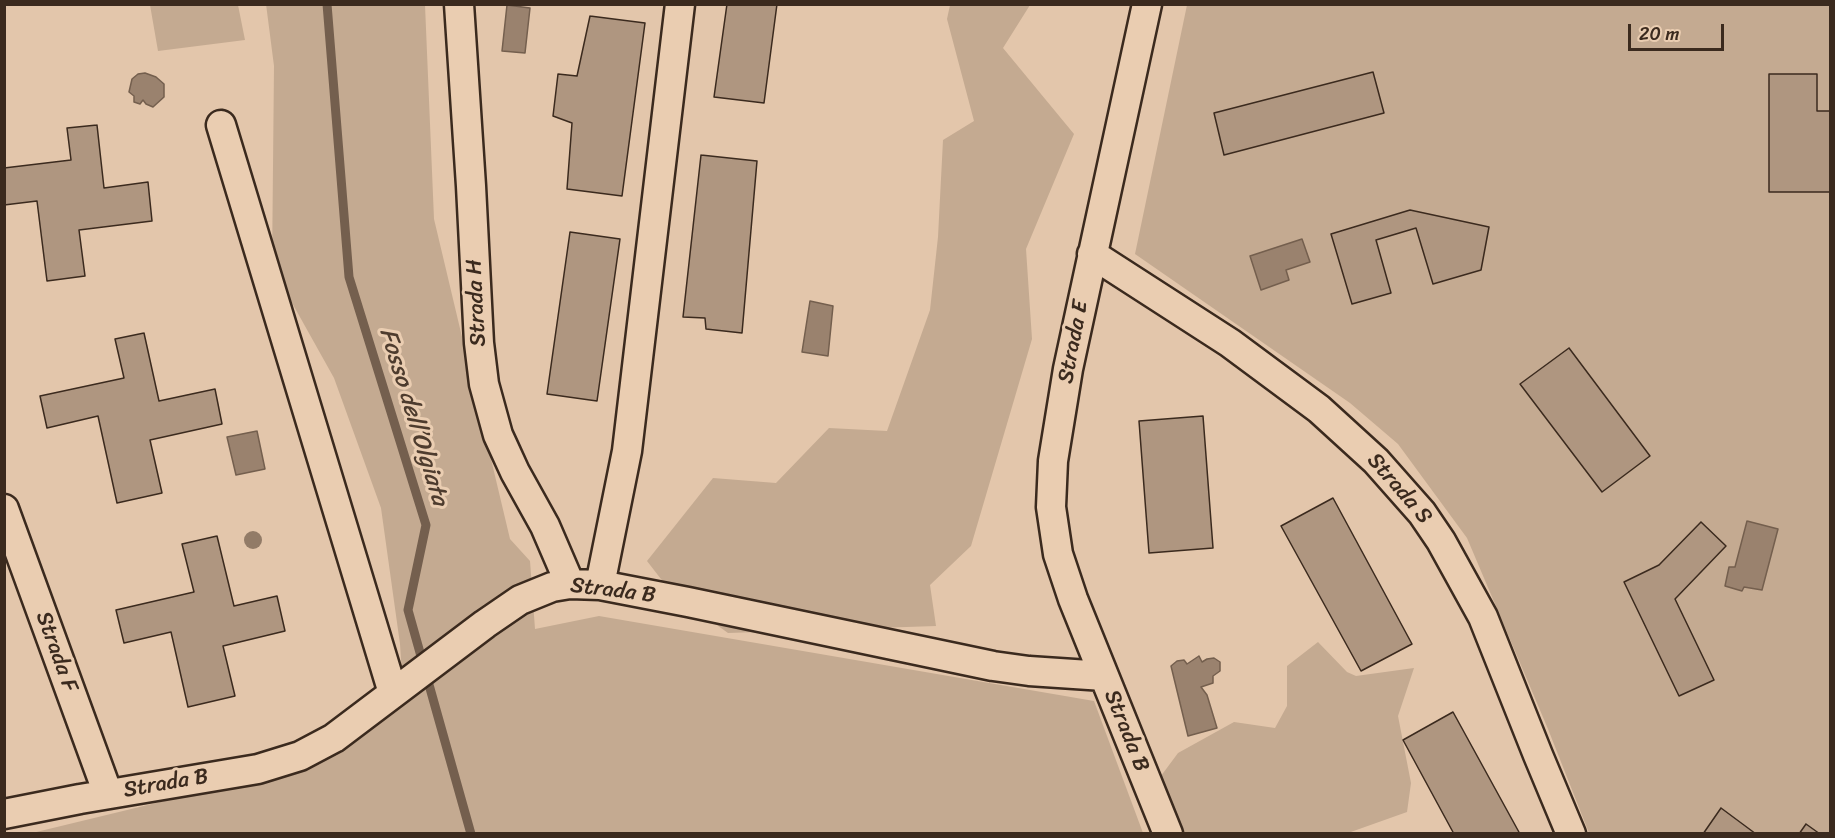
<!DOCTYPE html>
<meta charset="utf-8">
<style>
body{margin:0}
#map{position:relative;width:1835px;height:838px;overflow:hidden;background:#e3c6ab;font-family:Sriracha,sans-serif}
canvas{display:block}
.frame{position:absolute;inset:0;border:6px solid #3b2a1e;pointer-events:none}
.scale{position:absolute;left:1628px;top:24px;width:96px;height:27px;box-sizing:border-box;border:3px solid #3b2a1e;border-top:0;padding-left:8px;font-size:18px;line-height:21px;white-space:nowrap;color:#3b2a1e;-webkit-text-stroke:4px #eacdb1;paint-order:stroke}
</style>
<div id="map">
<canvas width="1835" height="838"></canvas>
<div class="frame"></div>
<div class="scale">20 m</div>
</div>
<script>
const context = document.querySelector('canvas').getContext('2d');
context.lineJoin = 'round';
function paint(path, color) { context.fillStyle = color; context.fill(path, 'evenodd'); }
const poly = rows => new Path2D(rows.map(r => 'M' + r).join(''));
function stroke(path, color, width, dash) { context.strokeStyle = color; context.lineWidth = width; context.lineCap = dash ? 'butt' : 'round'; context.setLineDash(dash || []); context.stroke(path); }
function drawText(font, color, halo, rows, align = 'center') {
  context.font = font + ' Sriracha,sans-serif'; context.lineWidth = 6; context.setLineDash([]); context.textBaseline = 'middle'; context.strokeStyle = halo; context.fillStyle = color; for (const [text, x, y, turn = 0] of rows) {
    context.save(); context.translate(x, y); context.rotate((+turn || 0) * Math.PI / 180); context.textAlign = isNaN(turn) ? turn : align; if (halo) context.strokeText(text, 0, 0); context.fillText(text, 0, 0); context.restore();
  }
}
paint(poly([
 [266,4,425,5,434,219,510,539,530,561,535,629,599,616,1094,701,1143,833,28,834,317,764,404,705,400,644,381,508,334,378,272,267,274,66],
 [150,5,238,5,245,40,158,51],
 [950,5,1030,5,1003,48,1074,134,1026,249,1032,339,971,546,930,585,936,626,728,633,671,592,647,561,713,478,776,483,829,428,887,431,930,310,938,237,943,140,974,121,947,19],
 [1187,5,1830,5,1830,833,1589,833,1548,729,1467,538,1398,444,1350,403,1135,254],
 [1318,642,1347,672,1356,676,1414,668,1398,716,1411,783,1407,812,1348,833,1183,833,1155,784,1178,753,1234,722,1275,728,1287,706,1287,666]
]), '#c4aa91');
const water = poly([
 [507,5,530,8,525,53,502,51,507,5],
 [145,73,156,77,164,84,164,97,153,107,146,104,143,100,140,104,134,102,134,96,129,92,132,79,138,74,145,73],
 [1302,239,1310,262,1286,270,1289,280,1261,290,1250,256,1302,239],
 [810,301,833,306,828,356,802,352,810,301],
 [257,431,265,469,236,475,227,437,257,431],
 [1747,521,1778,529,1762,590,1744,587,1742,591,1725,586,1729,567,1735,567,1747,521],
 [1199,656,1202,662,1207,659,1214,658,1220,662,1220,671,1213,676,1213,683,1201,687,1207,695,1217,728,1188,736,1171,666,1177,661,1184,660,1187,664,1199,656]
]);
paint(water, '#9a826e');
stroke(water, '#745f4e', 1.5);
stroke(poly([
 [327,4,349,277,426,525,408,610,471,834]
]), '#745f4e', 9);
const building = poly([
 [727,4,777,4,764,103,714,97,727,4],
 [590,16,645,23,622,196,567,189,572,123,553,116,558,74,577,76,590,16],
 [1373,72,1384,113,1224,155,1214,113,1373,72],
 [1769,74,1817,74,1817,111,1830,111,1830,192,1769,192,1769,74],
 [97,125,104,188,148,182,152,221,79,230,85,276,47,281,37,201,4,205,4,168,71,160,67,128,97,125],
 [701,155,757,161,742,333,706,329,705,318,683,317,701,155],
 [1410,210,1489,227,1481,270,1433,284,1416,228,1376,240,1391,293,1352,304,1331,234,1410,210],
 [570,232,620,239,597,401,547,394,570,232],
 [144,333,159,401,215,389,222,424,150,440,162,493,117,503,98,416,47,428,40,396,124,378,115,339,144,333],
 [1569,348,1650,456,1602,492,1520,384,1569,348],
 [1203,416,1213,548,1149,553,1139,421,1203,416],
 [1333,498,1412,644,1361,671,1281,526,1333,498],
 [1701,522,1726,546,1675,599,1714,680,1679,696,1624,582,1659,565,1701,522],
 [217,536,234,606,277,596,285,631,223,646,235,696,188,707,171,632,124,643,116,610,194,592,182,544,217,536],
 [1453,712,1520,834,1454,834,1403,740,1453,712],
 [1721,808,1756,834,1703,834,1721,808],
 [1806,824,1820,834,1799,834,1806,824]
]);
paint(building, '#af9680');
stroke(building, '#3b2a1e', 1.5);
const minor = poly([
 [459,4,471,186,479,343,484,384,498,435,504,448,515,472,545,526,570,584],
 [1147,4,1068,369,1053,461,1051,507,1058,554,1073,599,1168,834],
 [221,125,393,693],
 [1092,254,1230,343,1319,409,1376,461,1422,513,1441,541,1483,617,1538,755,1571,834],
 [4,509,108,794],
 [600,585,627,451,680,4],
 [4,814,80,799,258,769,300,756,334,738,485,624,520,600,552,587,570,584,600,585,688,602,993,666,1029,671,1104,676]
]);
stroke(minor, '#3b2a1e', 33);
stroke(minor, '#eacdb1', 28);
context.fillStyle = '#927b67';
for (const [x, y] of [
 [253,540]
]) { context.beginPath(); context.arc(x, y, 9, 0, 2 * Math.PI); context.fill(); }
drawText('22px', '#3b2a1e', '#eacdb1', [
 ["Strada H",477,303,-93],
 ["Strada E",1074,342,-79],
 ["Strada S",1399,489,49],
 ["Strada B",613,591,7],
 ["Strada F",56,652,70],
 ["Strada B",1126,731,68],
 ["Strada B",166,784,-10]
]);
drawText('italic 24px', '#4e3c2e', '#eacdb1', [
 ["Fosso dell’Olgiata",413,417,73]
]);
</script>
